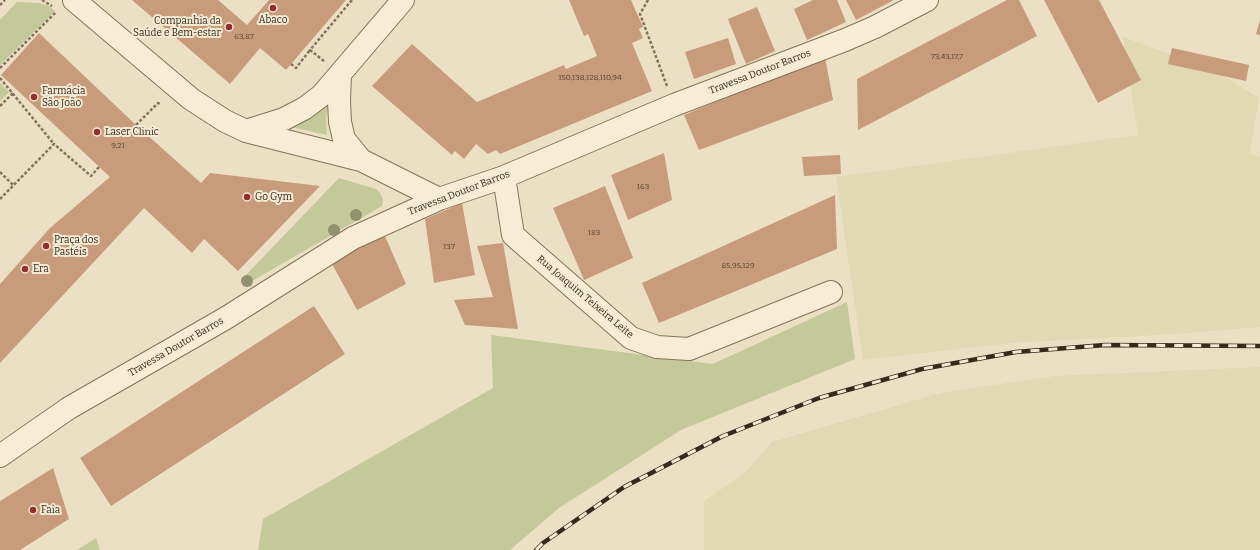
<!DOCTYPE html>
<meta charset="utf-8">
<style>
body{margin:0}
canvas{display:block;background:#ebe0c4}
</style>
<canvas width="1260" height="550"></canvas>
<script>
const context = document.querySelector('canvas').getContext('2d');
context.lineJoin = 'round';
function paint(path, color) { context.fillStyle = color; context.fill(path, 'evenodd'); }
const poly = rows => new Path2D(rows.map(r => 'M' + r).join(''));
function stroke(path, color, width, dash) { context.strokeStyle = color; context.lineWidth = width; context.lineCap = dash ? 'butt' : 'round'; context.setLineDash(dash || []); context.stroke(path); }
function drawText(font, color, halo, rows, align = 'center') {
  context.font = font + ' Bitter,serif'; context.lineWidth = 4; context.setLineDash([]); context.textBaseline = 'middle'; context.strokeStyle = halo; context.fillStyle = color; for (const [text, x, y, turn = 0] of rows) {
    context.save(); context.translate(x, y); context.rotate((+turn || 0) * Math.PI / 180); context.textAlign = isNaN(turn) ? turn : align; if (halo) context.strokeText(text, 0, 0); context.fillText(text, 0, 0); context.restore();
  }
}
paint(poly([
 [1123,37,1216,71,1259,98,1250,153,1260,157,1260,327,1177,334,1010,343,863,360,836,177,1138,135],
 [1260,367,1260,550,704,550,704,501,746,472,772,442,940,393,1055,376]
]), '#e1d9b1');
paint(poly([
 [17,2,39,3,49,6,55,11,0,65,0,20],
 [0,83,9,92,0,101],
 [326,103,328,106,326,120,327,135,291,127],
 [339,178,376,189,380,193,383,199,382,206,247,284,242,279],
 [847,302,855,359,681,430,559,508,510,550,258,550,263,519,493,388,491,335,713,364],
 [96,538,100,550,77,550]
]), '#c3c998');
paint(poly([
 [132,0,218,0,247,25,269,0,346,0,286,70,260,48,230,84],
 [569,0,631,0,643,27,639,29,643,38,632,43,652,91,500,154,496,150,488,154,476,144,464,159,455,151,452,155,372,86,412,44,477,102,564,65,566,69,597,56,588,34,584,36],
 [813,0,837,0,846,22,807,40,794,9],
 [846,0,894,0,856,20],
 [1007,0,1019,0,1037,36,858,130,857,79],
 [1044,0,1099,0,1141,80,1098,103],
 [757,7,775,51,746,64,728,19],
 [1260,20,1260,35,1256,34],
 [39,33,136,125,201,183,210,173,320,186,238,271,204,239,192,253,144,208,0,363,0,284,50,228,110,177,1,75],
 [728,38,736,64,694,79,685,52],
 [1172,48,1249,65,1246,81,1168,64],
 [825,57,833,100,699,150,684,115],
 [664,153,672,200,628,220,611,175],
 [840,155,841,174,804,176,802,157],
 [605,186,633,258,584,280,553,208],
 [835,195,837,249,659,323,642,283],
 [462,203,475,275,434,283,425,219],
 [384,234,406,284,357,310,331,262],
 [503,243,518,329,465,325,454,300,493,297,477,246],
 [314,306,345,354,111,506,80,458],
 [53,468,69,519,20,550,0,550,0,501]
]), '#c89c7b');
const minor = poly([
 [74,0,191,99,225,121,246,131,361,160,439,199],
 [340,74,339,101,340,122,344,139,361,160],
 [246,131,284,119,305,108,322,95,403,0],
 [504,177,513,235,631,338,657,347,689,349,831,292],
 [0,456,69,408,226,318,353,238,439,199,504,177,674,105,845,40,875,27,927,0]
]);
stroke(minor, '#85725b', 24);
stroke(poly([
 [42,0,52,6],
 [648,0,640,14,667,86],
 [0,5,5,0],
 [324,61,310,50,352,0],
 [291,64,296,68,310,50],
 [0,68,56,12],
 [0,78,54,144],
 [0,106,13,93],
 [136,125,158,103,160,104],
 [0,172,13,185],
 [0,199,54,144,91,176,99,167]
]), '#85725b', 2.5, [3, 2]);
stroke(minor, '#f7edd6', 22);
const rail = poly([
 [536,550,543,543,624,487,723,436,819,398,922,369,1016,352,1105,345,1260,346]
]);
stroke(rail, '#362a1e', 4.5);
stroke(rail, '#f3ead3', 3, [9]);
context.fillStyle = '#90916d';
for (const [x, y] of [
 [356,215],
 [334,230],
 [247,281]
]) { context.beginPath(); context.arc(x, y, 6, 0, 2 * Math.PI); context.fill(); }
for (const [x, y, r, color] of [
 [273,8,4,"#912f2f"],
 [229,27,4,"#912f2f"],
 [34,97,4,"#912f2f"],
 [97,132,4,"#912f2f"],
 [247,197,4,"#912f2f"],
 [46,246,4,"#912f2f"],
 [25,269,4,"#912f2f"],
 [33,510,4,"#912f2f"]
]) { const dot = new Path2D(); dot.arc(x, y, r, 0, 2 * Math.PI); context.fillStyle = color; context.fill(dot); stroke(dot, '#f3ead3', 1.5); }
drawText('8px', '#5a4635', null, [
 ["63,87",244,37],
 ["73,43,17,7",947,57],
 ["150,138,128,110,94",590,78],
 ["9,21",118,146],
 ["163",643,187],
 ["183",594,233],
 ["137",449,247],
 ["85,95,129",738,266]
]);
drawText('10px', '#362a1e', '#f3ead3', [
 ["Abaco",273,20,"center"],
 ["Companhia da",221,21,"right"],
 ["Saúde e Bem-estar",221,33,"right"],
 ["Farmácia",42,91],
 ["São João",42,103],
 ["Laser Clinic",105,132],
 ["Go Gym",255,197],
 ["Praça dos",54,240],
 ["Pastéis",54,252],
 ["Era",33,269],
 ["Faia",41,510]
], 'left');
drawText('10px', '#362a1e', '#f3ead3', [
 ["Travessa Doutor Barros",760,72,-21],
 ["Travessa Doutor Barros",459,193,-21],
 ["Rua Joaquim Teixeira Leite",585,297,40],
 ["Travessa Doutor Barros",176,347,-30]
]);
</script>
